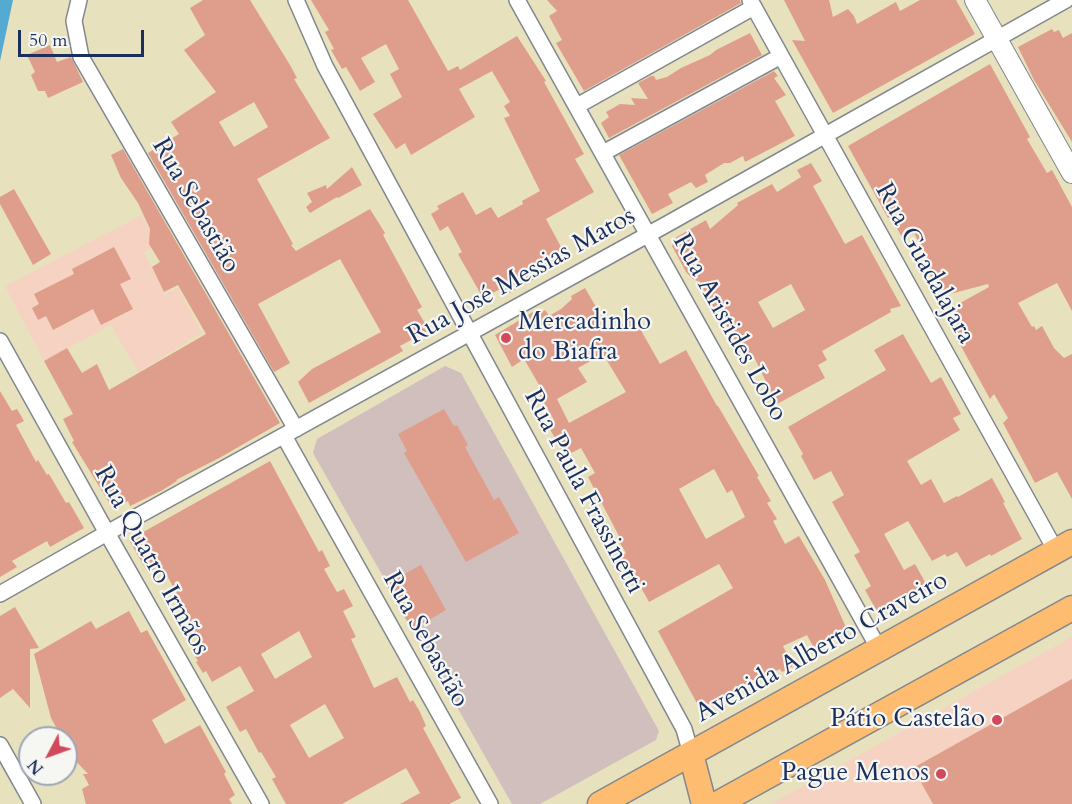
<!DOCTYPE html>
<meta charset="utf-8">
<style>
body{margin:0}
#map{position:relative;width:1072px;height:804px;overflow:hidden;background:#e8e1bd;font-family:Cardo,serif}
canvas{display:block}
.north{position:absolute;left:18px;top:726px;width:60px;height:60px;box-sizing:border-box;background:#f6f6f2;border:2px solid #9ea6b7;border-radius:50%;rotate:229deg;font-size:16px;font-weight:700;line-height:24px;text-align:center;color:#1b2f5e}
.north::after{content:'';display:block;margin:auto;width:21px;height:27px;background:#d1495b;clip-path:polygon(50% 0,100% 100%,50% 72%,0 100%)}
.scale{position:absolute;left:18px;top:30px;width:126px;height:27px;box-sizing:border-box;border:3px solid #1b2f5e;border-top:0;padding-left:8px;font-size:18px;line-height:21px;white-space:nowrap;color:#1b2f5e;-webkit-text-stroke:4px #f6f6f2;paint-order:stroke}
</style>
<div id="map">
<canvas width="1072" height="804"></canvas>
<div class="north">N</div>
<div class="scale">50 m</div>
</div>
<script>
const context = document.querySelector('canvas').getContext('2d');
context.lineJoin = 'round';
function paint(path, color) { context.fillStyle = color; context.fill(path, 'evenodd'); }
const poly = rows => new Path2D(rows.map(r => 'M' + r).join(''));
function stroke(path, color, width, dash) { context.strokeStyle = color; context.lineWidth = width; context.lineCap = dash ? 'butt' : 'round'; context.setLineDash(dash || []); context.stroke(path); }
function drawText(font, color, halo, rows, align = 'center') {
  context.font = font + ' Cardo,serif'; context.lineWidth = 4.5; context.setLineDash([]); context.textBaseline = 'middle'; context.strokeStyle = halo; context.fillStyle = color; for (const [text, x, y, turn = 0] of rows) {
    context.save(); context.translate(x, y); context.rotate((+turn || 0) * Math.PI / 180); context.textAlign = isNaN(turn) ? turn : align; if (halo) context.strokeText(text, 0, 0); context.fillText(text, 0, 0); context.restore();
  }
}
paint(poly([
 [142,215,157,245,144,252,165,294,178,288,202,333,138,372,111,325,44,361,5,286],
 [1072,637,1072,804,771,804]
]), '#f5d2c2');
paint(poly([
 [445,366,461,373,659,731,656,740,540,804,512,804,313,453,317,439]
]), '#d1bfbd');
paint(poly([
 [0,0,13,0,0,61]
]), '#54aad0');
paint(poly([
 [203,0,250,0,290,65,297,78,294,79,330,138,257,179,293,244,291,245,296,251,370,209,385,233,383,235,422,307,417,310,429,330,400,346,403,351,309,403,298,382,312,369,381,332,340,259,258,304,290,363,274,372,148,153,179,134,171,122,216,92,184,50,205,35,190,8],
 [254,102,268,127,234,147,219,122],
 [311,0,408,0,448,71,458,66,460,70,517,36,546,81,544,82,584,154,575,159,594,192,546,219,568,260,506,295,502,288,483,298,458,254,462,252,448,226,440,231,431,214,439,209,437,206,463,192,476,215,491,207,498,218,523,204,522,201,540,191,504,118,510,116,504,106,510,102,492,71,459,89,475,117,411,155,405,143,396,149,373,114,402,97,390,74,399,69,386,44,361,58,375,82,360,91,346,67,342,69,331,50,334,49,325,32,329,30],
 [547,0,740,0,741,3,584,91,556,43,562,40,549,16,557,11],
 [784,0,829,0,833,17,848,9,854,16,857,24,896,2,900,11,920,0,956,0,975,34,833,113,792,40,805,41],
 [1052,29,1054,32,1059,30,1063,38,1072,33,1072,142,1034,80,1018,47],
 [750,33,762,55,609,138,601,123,609,117,606,112,620,104,635,105,631,98,648,99,638,83,651,76,654,76,656,80,667,77,681,68,710,55,716,50],
 [50,45,57,62,71,57,83,82,48,98,45,91,38,91,31,75,35,72,27,55],
 [990,64,1030,137,1027,139,1047,173,1052,170,1072,207,1072,311,1057,283,1018,303,1032,327,1034,326,1036,330,1042,326,1054,348,1064,358,1072,354,1072,499,1057,472,1035,483,1003,423,1008,418,994,394,990,399,951,328,960,329,953,315,956,314,953,307,989,287,988,284,946,295,935,276,932,278,922,262,928,259,914,233,903,239,890,216,888,218,848,146],
 [774,71,778,76,774,78,786,95,775,101,795,136,745,162,743,156,730,163,724,163,705,175,708,182,696,188,691,182,668,194,673,203,652,214,619,155],
 [123,149,280,423,221,457,176,480,177,481,161,491,130,506,128,501,113,509,72,442,74,441,63,419,73,414,44,361,67,348,82,373,97,364,109,390,206,334,178,285,164,292,152,267,160,262,149,244,150,229,138,203,121,178,111,155],
 [811,163,822,181,813,186,845,244,862,235,901,306,890,309,891,312,822,351,827,360,818,365,825,378,777,404,753,355,746,359,717,309,713,311,695,278,693,279,686,272,672,246,675,238,706,220,710,229,738,205,737,203,772,184,777,192,801,177,797,170],
 [791,284,805,310,773,328,758,302],
 [352,167,362,185,338,198,337,197,310,213,306,207,312,202,307,193,326,185,327,189],
 [14,189,51,254,33,265,0,204,0,197],
 [114,247,131,279,120,284,133,309,101,325,93,309,53,330,46,316,38,320,32,308,39,304,34,294,74,274,72,269],
 [585,288,610,331,634,318,660,364,686,350,717,406,718,406,759,476,757,477,771,501,767,503,777,519,773,521,785,544,799,536,825,580,848,632,814,648,807,635,783,646,793,666,782,672,780,669,767,675,766,673,700,709,658,631,733,588,719,564,649,602,629,566,625,568,618,556,626,553,618,540,620,538,588,477,595,473,581,448,565,456,547,424,554,420,538,392,542,390,524,359,512,367,495,335,533,312,535,316,545,310,549,316,561,309,572,299,571,296],
 [603,354,626,392,569,423,557,399,587,382,578,368],
 [714,469,727,493,732,490,745,517,706,539,679,489],
 [903,334,931,383,941,377,961,414,953,418,960,430,907,461,921,485,931,479,944,503,957,496,958,497,992,478,1005,502,1003,503,1022,539,991,556,990,554,966,567,957,552,947,557,945,554,932,561,908,521,884,534,904,570,915,564,929,589,918,595,916,592,878,613,865,590,871,586,854,555,860,552,832,502,844,495,831,471,814,480,801,456,803,454,788,427,886,370,874,350],
 [0,391,12,411,17,409,24,421,16,425,36,462,38,460,47,475,49,474,66,503,69,502,84,528,50,547,47,541,12,561,17,567,0,577],
 [444,409,454,426,457,425,468,445,465,447,494,500,499,497,519,533,466,562,404,453,407,451,398,434],
 [270,461,319,552,322,550,330,566,324,569,337,592,344,589,353,606,343,611,356,637,351,639,374,688,397,677,410,702,413,700,420,712,426,726,423,728,461,798,449,804,400,804,420,793,406,768,342,804,286,804,272,779,276,777,261,752,259,753,246,729,240,732,226,707,254,691,240,666,212,682,206,671,203,673,196,662,198,661,191,650,201,643,180,608,184,606,161,565,148,573,129,540],
 [299,631,312,657,275,679,261,654],
 [325,704,344,738,309,758,290,725],
 [421,565,446,610,412,630,386,584],
 [15,607,39,648,30,649,30,708,13,689,0,698,0,616],
 [129,611,141,633,147,630,186,700,152,720,165,744,200,725,226,772,224,774,235,795,229,799,232,804,86,804,82,789,89,785,83,774,88,774,74,759,66,745,66,738,62,738,51,718,34,654,91,621,96,629],
 [1072,679,1072,804,933,804,913,768]
]), '#df9e8c');
const minor = poly([
 [79,0,74,21,81,57,296,429],
 [296,0,325,66,684,729,691,754],
 [517,0,879,649],
 [750,0,1056,551],
 [577,106,754,7],
 [603,153,781,56],
 [0,341,107,533,261,804],
 [284,436,490,804],
 [0,594,107,533,669,223,1066,0],
 [0,745,33,804]
]);
const tertiary = poly([
 [975,0,1072,173]
]);
const primary = poly([
 [691,754,704,804],
 [600,804,1072,542],
 [717,804,1072,608]
]);
stroke(minor, '#82888e', 18);
stroke(tertiary, '#82888e', 22);
stroke(primary, '#82888e', 27);
stroke(minor, '#fff', 15);
stroke(tertiary, '#fff', 20);
stroke(primary, '#febc70', 24);
for (const [x, y, r, color] of [
 [506,338,6,"#d1495b"],
 [997,720,6,"#d1495b"],
 [941,774,6,"#d1495b"]
]) { const dot = new Path2D(); dot.arc(x, y, r, 0, 2 * Math.PI); context.fillStyle = color; context.fill(dot); stroke(dot, '#f6f6f2', 2); }
drawText('26px', '#1b2f5e', '#f6f6f2', [
 ["Rua Sebastião",195,206,60],
 ["Rua Guadalajara",924,264,61],
 ["Rua José Messias Matos",522,277,-29],
 ["Rua Aristides Lobo",729,328,61],
 ["Rua Paula Frassinetti",583,492,62],
 ["Rua Quatro Irmãos",151,561,61],
 ["Rua Sebastião",425,640,61],
 ["Avenida Alberto Craveiro",822,648,-29]
]);
drawText('26px', '#1b2f5e', '#f6f6f2', [
 ["Mercadinho",518,323,"left"],
 ["do Biafra",518,353,"left"],
 ["Pátio Castelão",985,720],
 ["Pague Menos",929,774]
], 'right');
</script>
